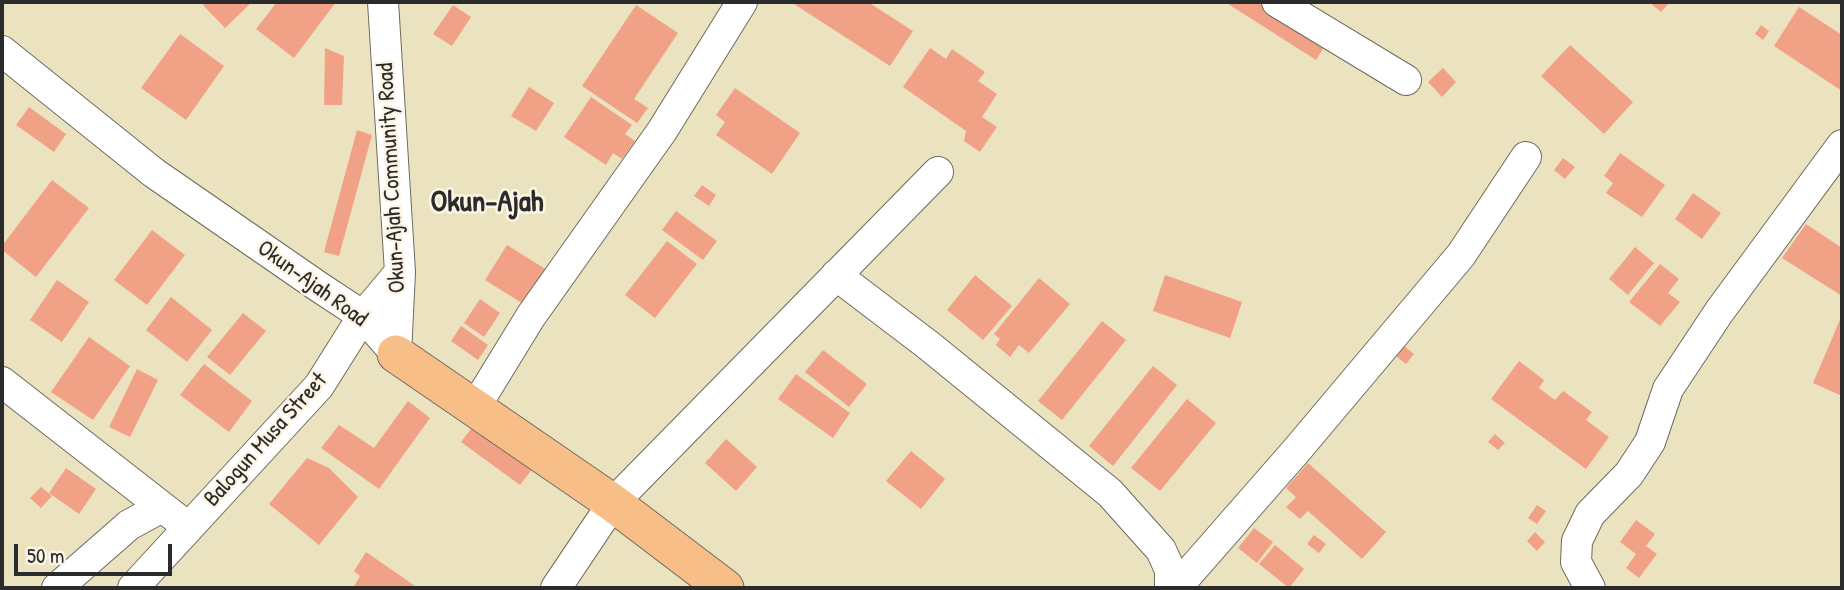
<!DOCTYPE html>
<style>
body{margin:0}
#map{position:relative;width:1844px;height:590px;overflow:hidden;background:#ebe2c0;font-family:"Patrick Hand",sans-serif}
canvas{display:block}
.frame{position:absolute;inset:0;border:4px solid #2b2b2b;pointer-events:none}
.scale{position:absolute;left:14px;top:544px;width:158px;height:32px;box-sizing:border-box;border:4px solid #2b2b2b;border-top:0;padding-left:9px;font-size:21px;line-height:24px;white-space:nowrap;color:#2b2b2b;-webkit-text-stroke:5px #fcf5e5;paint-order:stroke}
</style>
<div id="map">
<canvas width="1844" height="590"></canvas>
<div class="frame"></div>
<div class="scale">50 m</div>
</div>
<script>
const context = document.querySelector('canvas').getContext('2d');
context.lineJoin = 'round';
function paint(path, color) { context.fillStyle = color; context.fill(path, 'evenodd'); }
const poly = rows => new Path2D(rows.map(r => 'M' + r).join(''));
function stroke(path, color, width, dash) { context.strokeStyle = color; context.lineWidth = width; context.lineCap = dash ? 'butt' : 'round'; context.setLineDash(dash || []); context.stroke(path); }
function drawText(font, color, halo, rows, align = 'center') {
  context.font = font + ' "Patrick Hand",sans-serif'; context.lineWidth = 5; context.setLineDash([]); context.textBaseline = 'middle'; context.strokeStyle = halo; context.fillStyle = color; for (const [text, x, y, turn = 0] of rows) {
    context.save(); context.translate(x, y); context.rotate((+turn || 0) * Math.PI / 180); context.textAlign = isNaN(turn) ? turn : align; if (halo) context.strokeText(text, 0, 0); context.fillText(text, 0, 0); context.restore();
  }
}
paint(poly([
 [207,2,252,2,225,28,203,5],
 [277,2,336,2,294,58,256,29],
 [796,2,868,2,913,31,890,66,794,4],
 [1225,2,1263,2,1327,42,1316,60],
 [1649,2,1670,2,1661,12],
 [453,5,471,17,452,46,433,34],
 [636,5,678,33,634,99,648,108,637,123,582,86],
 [1799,7,1842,35,1842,91,1774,46],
 [1761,25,1769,31,1763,40,1755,34],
 [180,34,224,66,186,120,141,88],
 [1570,45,1633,102,1604,134,1541,76],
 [325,48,344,56,342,105,324,105],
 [930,48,946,59,952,49,985,72,978,81,997,94,982,117,997,127,980,152,964,141,966,131,903,87],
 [1443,68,1456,82,1442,97,1428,82],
 [529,87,554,103,536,131,511,116],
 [735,88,800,133,772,174,716,135,725,122,716,115],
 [591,97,632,125,625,134,635,141,622,159,613,153,606,165,564,137],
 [29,107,66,134,54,152,16,125],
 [357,130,372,135,339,256,324,252],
 [1620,153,1665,185,1642,217,1606,193,1613,183,1604,176],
 [1563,158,1575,167,1565,179,1554,170],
 [52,180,89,208,36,277,2,250,2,246],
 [702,185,716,195,709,206,694,196],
 [1693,193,1721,213,1702,239,1675,219],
 [676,211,717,241,703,260,662,230],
 [1806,224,1842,248,1842,296,1782,258],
 [152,230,185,255,147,305,114,280],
 [667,241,697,264,655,318,625,295],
 [507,245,555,275,533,310,485,280],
 [1635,247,1654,263,1628,295,1609,279],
 [1660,264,1679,279,1668,293,1680,302,1660,326,1629,302],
 [975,275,1012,306,983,340,947,310],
 [1165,275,1242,302,1230,338,1153,311],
 [1039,278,1070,304,1029,353,1019,345,1010,357,996,345,1000,339,994,334],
 [57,280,89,302,62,342,30,320],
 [171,297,212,330,187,362,146,330],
 [480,299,500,313,484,337,464,323],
 [243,313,266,331,230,375,207,357],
 [1842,315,1842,396,1813,383],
 [1102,321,1126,340,1062,420,1038,401],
 [461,326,488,345,478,360,451,341],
 [89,337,130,366,93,420,51,392],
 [1403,345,1414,354,1406,364,1395,355],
 [823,350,867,384,849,407,805,372],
 [1519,361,1544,380,1539,388,1555,400,1563,391,1592,412,1586,420,1609,437,1586,469,1491,399],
 [204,364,252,401,229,432,180,395],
 [1153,366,1177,385,1113,466,1089,446],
 [137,369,158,380,130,437,109,427],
 [796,374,850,413,833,438,778,399],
 [1187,399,1216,423,1160,491,1131,468],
 [408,401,430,418,379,489,321,448,339,425,374,448],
 [474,425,533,468,520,485,461,442],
 [1495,434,1505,443,1498,450,1488,442],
 [726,439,757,467,736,491,705,463],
 [911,451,945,479,921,509,886,481],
 [307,458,329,468,358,497,319,545,269,504],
 [1308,463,1386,532,1362,559,1308,511,1300,519,1286,507,1296,497,1286,488],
 [66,468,96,489,79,514,49,493],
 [41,487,52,496,41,508,30,498],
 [1537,505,1546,511,1537,524,1528,518],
 [1636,520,1655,534,1646,546,1657,554,1639,578,1626,568,1636,554,1620,542],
 [1254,528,1273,542,1257,563,1238,548],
 [1535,532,1545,542,1537,551,1527,541],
 [1314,535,1326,544,1319,553,1307,544],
 [1275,545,1304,569,1289,588,1259,564],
 [366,552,418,588,353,588,360,576,354,571]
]), '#f1a286');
const minor = poly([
 [383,2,400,272,396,354],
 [1277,2,1406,80],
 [2,51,154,173,319,287,363,316,396,354],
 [836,275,928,345,1110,493,1161,550,1170,570,1170,588],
 [2,382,188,527],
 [474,409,531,316,662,131,742,2],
 [57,588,129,525,162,507],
 [133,588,319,386,363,316,400,272],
 [556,588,613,503,938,172],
 [1176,588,1296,451,1461,255,1526,157],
 [1590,588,1576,562,1577,541,1590,514,1629,474,1650,442,1668,389,1719,312,1842,145]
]);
const major = poly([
 [396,354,613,503,725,588]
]);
stroke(minor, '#6e6b5f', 32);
stroke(major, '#6e6b5f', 39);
stroke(minor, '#fff', 30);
stroke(major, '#f7be87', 37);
drawText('23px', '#2b2b2b', '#fcf5e5', [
 ["Okun-Ajah Community Road",392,178,-93],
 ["Okun-Ajah Road",312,284,36],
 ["Balogun Musa Street",266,440,-48]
]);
drawText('bold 30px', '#2b2b2b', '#fcf5e5', [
 ["Okun-Ajah",487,203]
]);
</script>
